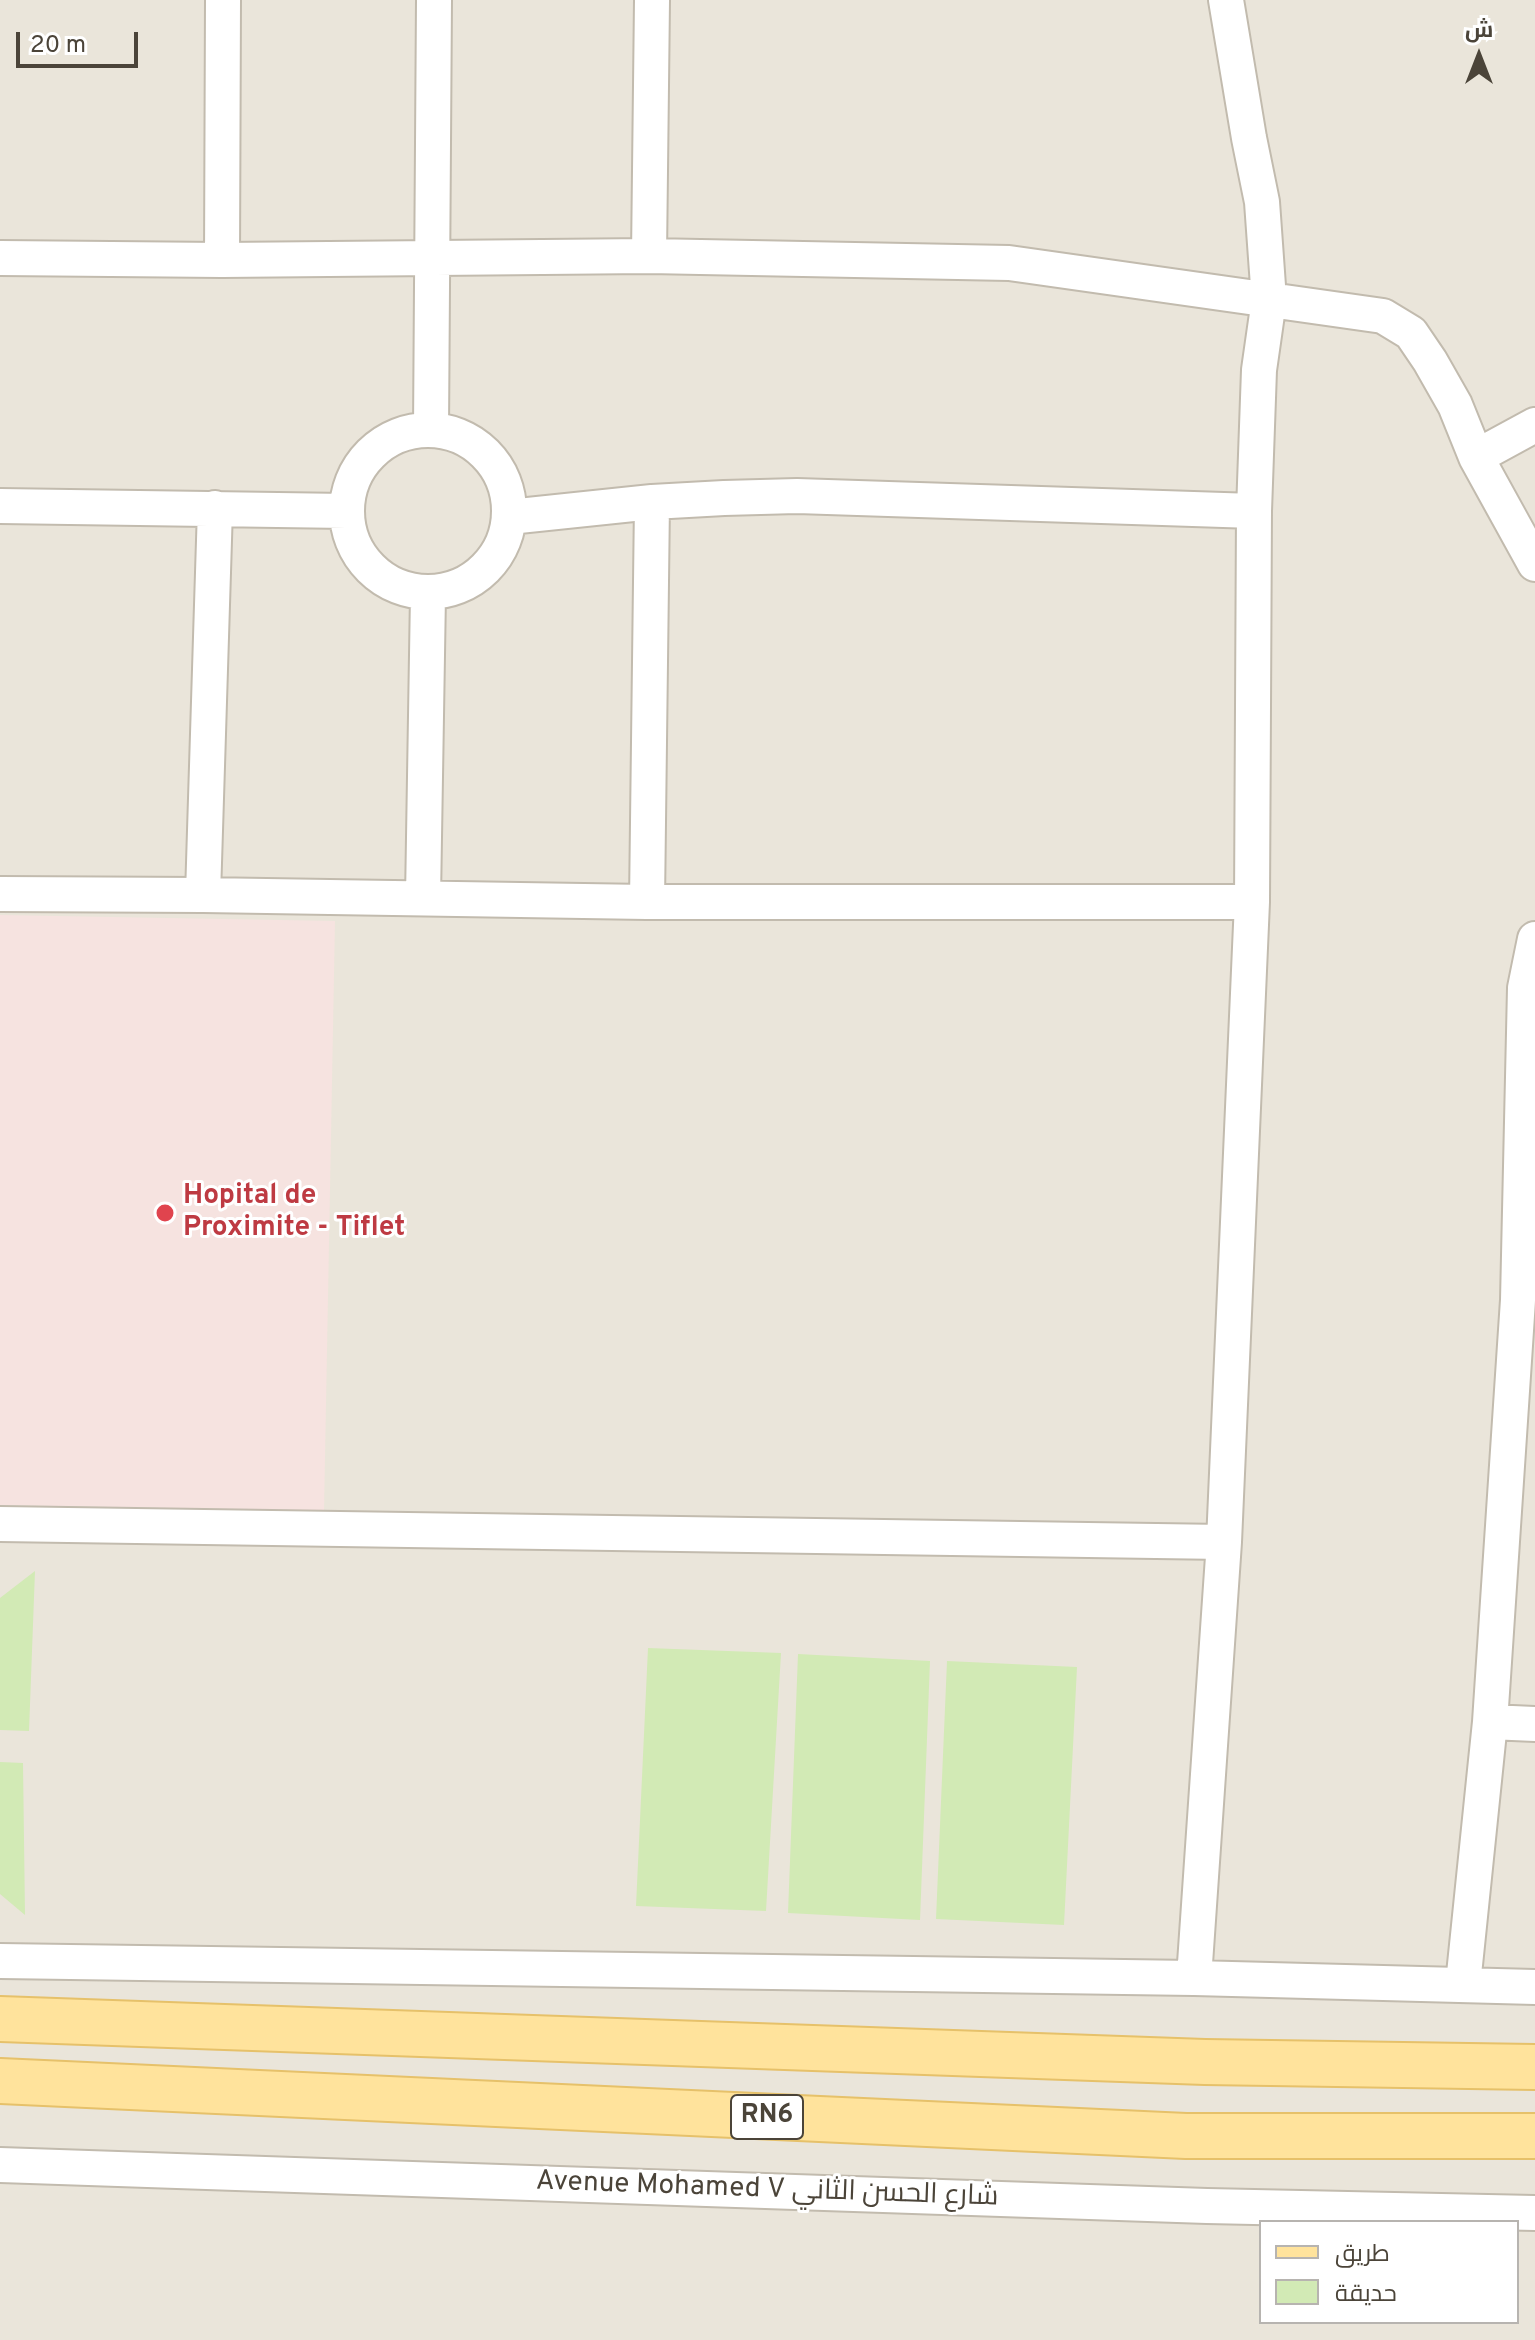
<!DOCTYPE html>
<meta charset="utf-8">
<style>
body{margin:0}
#map{position:relative;width:1535px;height:2340px;overflow:hidden;background:#f6f3ec;font-family:Overpass,Cairo,sans-serif}
canvas{display:block}
.legend{position:absolute;left:1259px;top:2220px;width:260px;height:104px;box-sizing:border-box;background:#fff;border:2px solid #b7b4b0;margin:0;padding:10px 14px;list-style:none;font-size:24px;color:#4b4439}
.legend li{display:flex;align-items:center;gap:16px;height:40px}
.legend b{width:40px;border:2px solid #b7b4b0}
.north{position:absolute;left:1439px;top:16px;width:80px;height:80px;-webkit-text-stroke:6px #fff;paint-order:stroke;rotate:0deg;font-size:22px;font-weight:700;line-height:32px;text-align:center;color:#4b4439}
.north::after{content:'';display:block;margin:auto;width:28px;height:36px;background:#4b4439;clip-path:polygon(50% 0,100% 100%,50% 72%,0 100%)}
.scale{position:absolute;left:16px;top:32px;width:122px;height:36px;box-sizing:border-box;border:4px solid #4b4439;border-top:0;padding-left:10px;font-size:24px;line-height:28px;white-space:nowrap;color:#4b4439;-webkit-text-stroke:6px #fff;paint-order:stroke}
</style>
<div id="map">
<canvas width="1535" height="2340"></canvas>
<ul class="legend">
<li><b style="height:10px;background:#ffe39c"></b>طريق</li>
<li><b style="height:22px;background:#d2eab5"></b>حديقة</li>
</ul>
<div class="north">ش</div>
<div class="scale">20 m</div>
</div>
<script>
const context = document.querySelector('canvas').getContext('2d');
context.lineJoin = 'round';
function paint(path, color) { context.fillStyle = color; context.fill(path, 'evenodd'); }
const poly = rows => new Path2D(rows.map(r => 'M' + r).join(''));
function stroke(path, color, width, dash) { context.strokeStyle = color; context.lineWidth = width; context.lineCap = dash ? 'butt' : 'round'; context.setLineDash(dash || []); context.stroke(path); }
function drawText(font, color, halo, rows, align = 'center') {
  context.font = font + ' Overpass,Cairo,sans-serif'; context.lineWidth = 6; context.setLineDash([]); context.textBaseline = 'middle'; context.strokeStyle = halo; context.fillStyle = color; for (const [text, x, y, turn = 0] of rows) {
    context.save(); context.translate(x, y); context.rotate((+turn || 0) * Math.PI / 180); context.textAlign = isNaN(turn) ? turn : align; if (halo) context.strokeText(text, 0, 0); context.fillText(text, 0, 0); context.restore();
  }
}
paint(poly([
 [0,0,1535,0,1535,2340,0,2340],
 [1261,2222,1517,2222,1517,2322,1261,2322]
]), '#eae5da');
paint(poly([
 [0,915,335,921,324,1511,0,1505]
]), '#f6e3e0');
paint(poly([
 [35,1571,29,1731,0,1730,0,1598],
 [648,1648,781,1653,766,1911,636,1906],
 [798,1654,930,1661,920,1920,788,1913],
 [947,1661,1077,1667,1064,1925,936,1919],
 [0,1762,23,1763,25,1915,0,1894]
]), '#d2eab5');
const street = poly([
 [649,256,652,0],
 [0,258,222,260,649,256,1009,263,1383,316,1411,333,1430,361,1455,405,1476,457,1535,564],
 [222,260,223,0],
 [431,430,434,0],
 '347 511a81 81 0 1 1 162 0a81 81 0 1 1-162 0Z',
 [1476,457,1535,425],
 [0,506,347,511],
 [509,517,652,502,724,498,797,496,1254,511],
 [0,894,203,895,647,902,1252,902],
 [203,895,215,508],
 [423,898,428,594],
 [647,902,652,502],
 [0,1524,1224,1542],
 [1490,1722,1535,1724],
 [0,1961,1194,1978,1535,1987],
 [1194,1978,1224,1542,1252,902,1254,511,1259,370,1269,300,1262,202,1249,138,1226,0],
 [1463,1984,1490,1722,1518,1300,1525,988,1535,939],
 [0,2165,1207,2206,1535,2213]
]);
const primary = poly([
 [0,2019,1205,2062,1535,2067],
 [0,2081,1186,2136,1535,2136]
]);
stroke(street, '#c2bbae', 38);
stroke(primary, '#e6c16a', 48);
stroke(street, '#fff', 34);
stroke(primary, '#ffe39c', 44);
for (const [x, y, r, color] of [
 [165,1213,10,"#e0444e"]
]) { const dot = new Path2D(); dot.arc(x, y, r, 0, 2 * Math.PI); context.fillStyle = color; context.fill(dot); stroke(dot, '#fff', 3); }
for (const [x, y, w] of [
 [767,2117,72]
]) { const box = new Path2D(); box.roundRect(x - w / 2, y - 22, w, 44, 6); context.fillStyle = '#fff'; context.fill(box); stroke(box, '#4b4439', 2); }
drawText('bold 26px', '#4b4439', null, [
 ["RN6",767,2117]
]);
drawText('bold 28px', '#be3a42', '#fff', [
 ["Hopital de",183,1197],
 ["Proximite - Tiflet",183,1229]
], 'left');
drawText('28px', '#4b4439', '#fff', [
 ["Avenue Mohamed V شارع الحسن الثاني",767,2191,2]
]);
</script>
